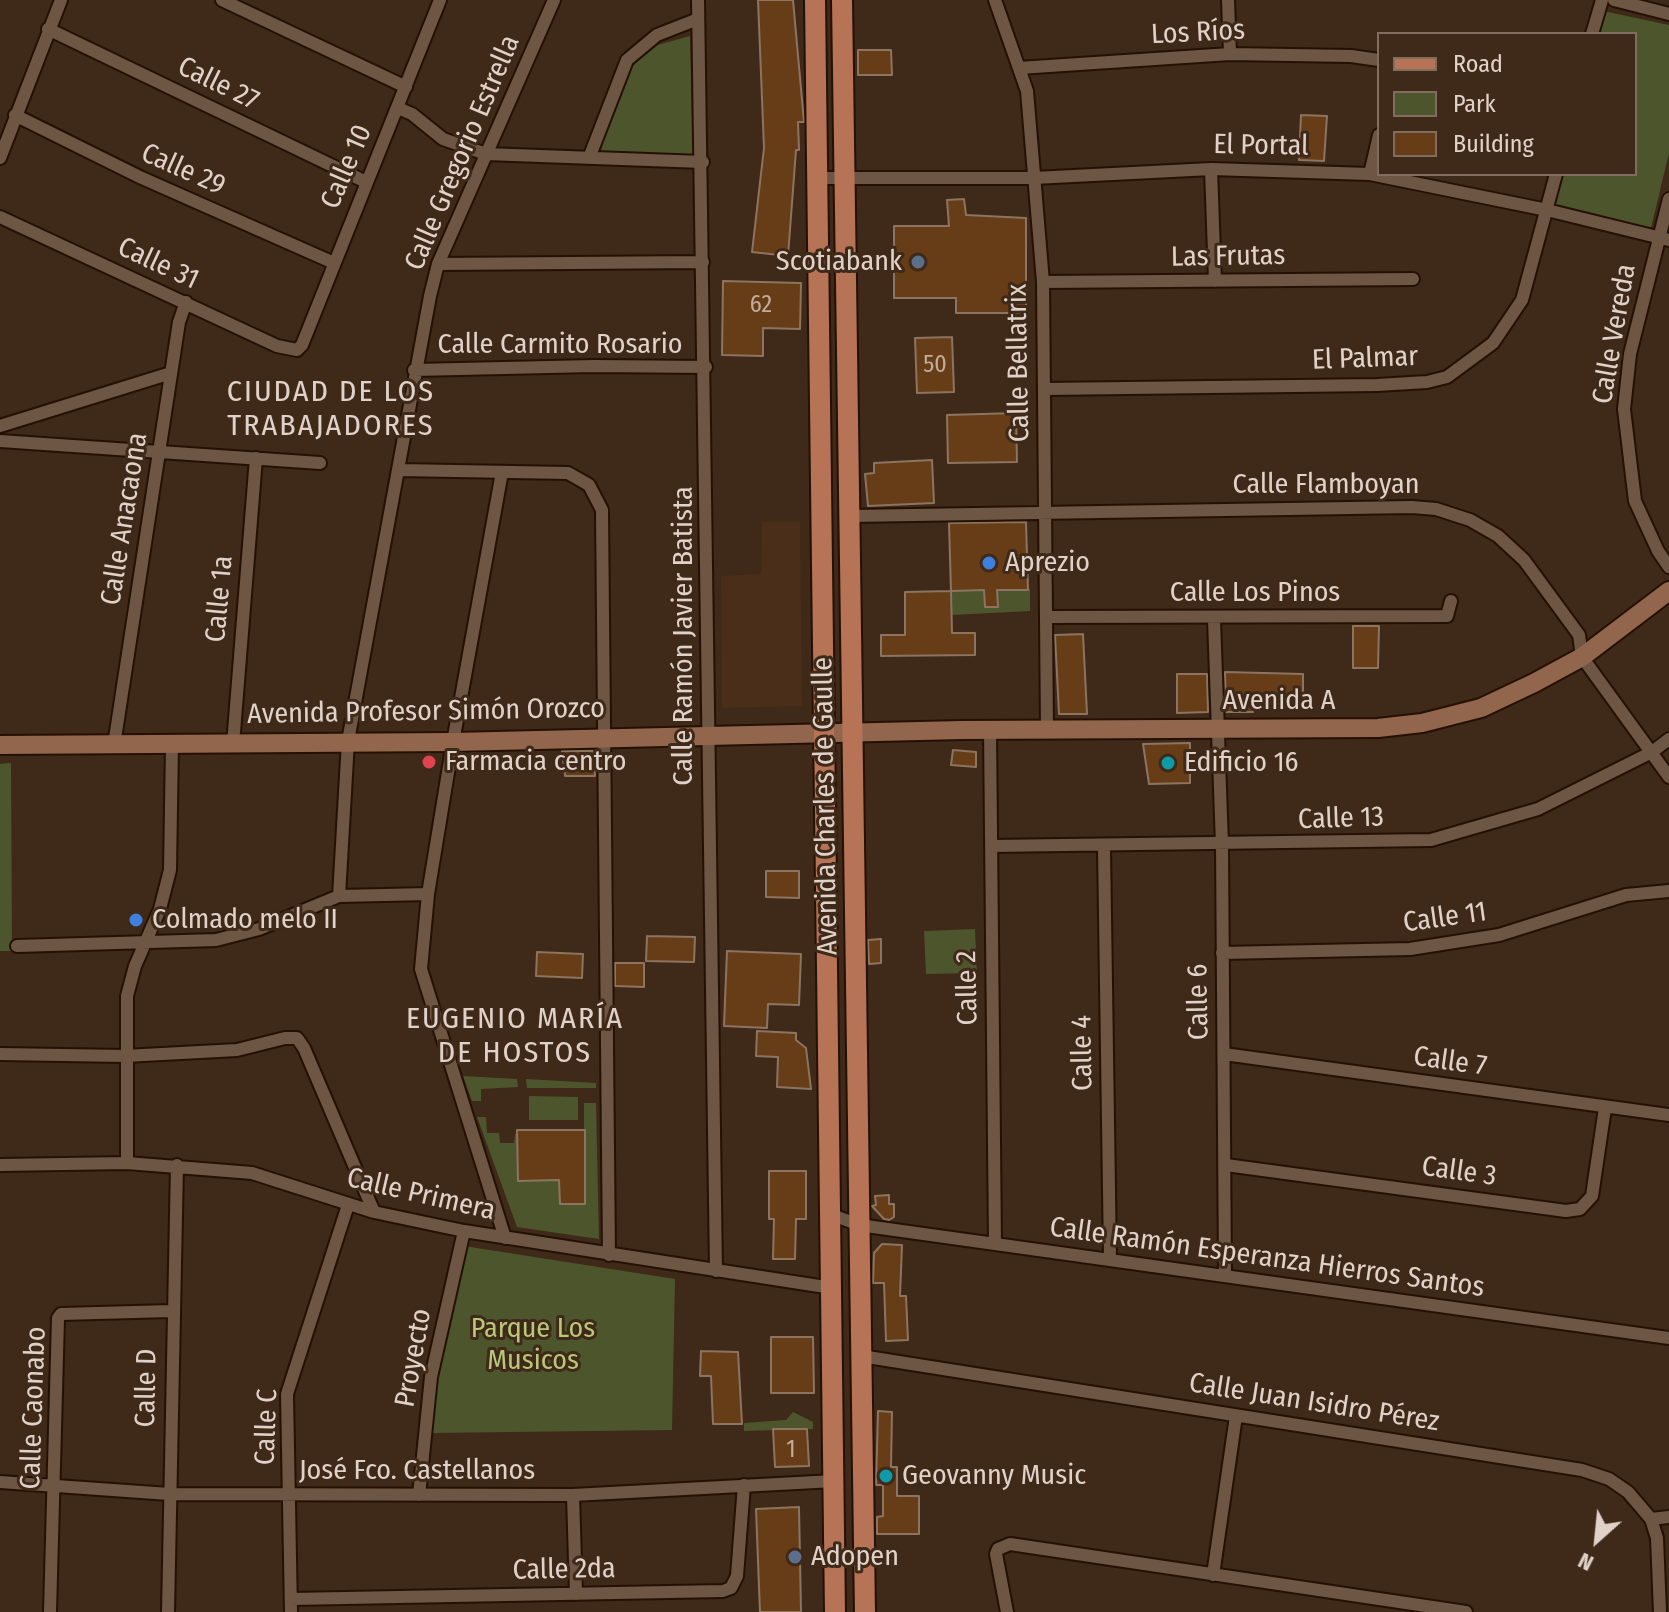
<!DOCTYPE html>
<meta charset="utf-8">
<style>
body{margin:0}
#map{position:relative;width:1669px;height:1612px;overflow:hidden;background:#3f2919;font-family:"Fira Sans Condensed",sans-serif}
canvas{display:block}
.legend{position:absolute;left:1377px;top:32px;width:260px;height:144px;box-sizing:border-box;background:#3f2919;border:2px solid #806d5f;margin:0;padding:10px 14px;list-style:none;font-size:24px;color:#e1d2c9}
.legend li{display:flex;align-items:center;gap:16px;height:40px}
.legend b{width:40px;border:2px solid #806d5f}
.north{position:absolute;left:1557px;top:1500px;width:80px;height:80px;-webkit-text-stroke:6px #3f2919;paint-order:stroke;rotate:207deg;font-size:22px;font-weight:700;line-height:32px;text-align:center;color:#e1d2c9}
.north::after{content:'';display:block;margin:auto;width:28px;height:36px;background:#e1d2c9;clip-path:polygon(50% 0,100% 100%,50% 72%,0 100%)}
</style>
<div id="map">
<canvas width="1669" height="1612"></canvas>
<ul class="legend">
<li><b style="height:10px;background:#b67356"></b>Road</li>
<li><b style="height:22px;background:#4d552d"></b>Park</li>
<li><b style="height:22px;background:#663d17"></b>Building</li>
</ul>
<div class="north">N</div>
</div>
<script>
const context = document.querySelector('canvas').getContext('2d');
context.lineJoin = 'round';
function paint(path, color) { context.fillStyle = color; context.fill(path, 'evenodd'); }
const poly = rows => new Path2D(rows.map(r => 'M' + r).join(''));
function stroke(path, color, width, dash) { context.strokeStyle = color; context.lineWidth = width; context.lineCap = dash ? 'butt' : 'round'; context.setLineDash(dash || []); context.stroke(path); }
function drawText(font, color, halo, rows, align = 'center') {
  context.font = font + ' "Fira Sans Condensed",sans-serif'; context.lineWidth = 6; context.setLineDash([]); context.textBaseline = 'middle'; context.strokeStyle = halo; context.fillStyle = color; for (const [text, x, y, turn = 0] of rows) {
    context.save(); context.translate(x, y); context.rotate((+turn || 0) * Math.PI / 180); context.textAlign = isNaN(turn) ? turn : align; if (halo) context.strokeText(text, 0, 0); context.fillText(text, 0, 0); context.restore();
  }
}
paint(poly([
 [762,522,800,522,802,706,722,708,721,576,761,574]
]), '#4a2e1a');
paint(poly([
 [1603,11,1669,25,1669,153,1651,228,1551,206,1560,174,1635,174,1635,34,1596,34],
 [690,36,693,164,598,162,619,81,650,47],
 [1030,589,1030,611,952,615,951,591],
 [11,763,12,951,0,951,0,764],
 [975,929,977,973,926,974,924,931],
 [463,1076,517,1079,518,1087,481,1089,481,1101,472,1101],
 [526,1079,596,1083,596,1088,527,1088],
 [529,1096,578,1097,578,1120,529,1120],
 [584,1103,596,1103,599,1239,517,1227,477,1117,486,1117,487,1133,499,1133,500,1143,514,1143,515,1134,584,1133],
 [464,1246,675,1279,672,1430,432,1433,436,1381],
 [793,1412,813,1422,813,1429,744,1431,744,1423,786,1420]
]), '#4d552d');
const building = poly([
 [758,0,793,0,804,122,798,122,799,150,796,150,788,256,752,252,764,148,758,0],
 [858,50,891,50,892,75,858,75,858,50],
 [1301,115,1327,116,1324,161,1299,160,1301,115],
 [964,199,966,215,1026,218,1026,313,956,313,956,298,894,298,894,226,949,226,947,200,964,199],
 [723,281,801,283,800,329,763,328,763,356,722,355,723,281],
 [952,337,954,392,917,393,915,338,952,337],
 [1016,413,1017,462,948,463,947,415,1016,413],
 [932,460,934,503,868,506,865,474,874,473,874,463,932,460],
 [1026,522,1028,590,997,590,998,607,985,607,984,590,951,591,949,523,1026,522],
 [951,591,952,633,975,633,975,655,881,656,881,635,905,635,905,592,951,591],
 [1353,626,1379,626,1378,668,1353,668,1353,626],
 [1083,634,1087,714,1059,714,1055,635,1083,634],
 [1225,672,1303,674,1303,706,1253,706,1253,712,1226,712,1225,672],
 [1177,674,1207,674,1208,712,1177,713,1177,674],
 [1190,743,1190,783,1149,784,1143,744,1190,743],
 [953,750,976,752,976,767,951,765,953,750],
 [562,751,593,751,595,776,565,776,562,751],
 [766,871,799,871,799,898,766,897,766,871],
 [647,936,695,937,694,962,646,961,647,936],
 [881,939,881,963,869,964,868,940,881,939],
 [727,951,801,954,799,1005,768,1004,767,1028,724,1026,727,951],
 [537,952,583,954,582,978,536,976,537,952],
 [615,963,644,963,644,987,615,986,615,963],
 [757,1031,796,1033,796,1040,806,1048,811,1089,777,1087,778,1057,756,1056,757,1031],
 [517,1130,585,1130,585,1204,560,1204,559,1180,518,1181,517,1130],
 [769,1171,806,1171,806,1219,796,1219,795,1259,773,1259,774,1219,769,1219,769,1171],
 [889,1195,889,1204,894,1204,894,1217,889,1220,884,1219,872,1206,876,1205,875,1196,889,1195],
 [882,1244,902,1245,900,1296,906,1296,908,1340,886,1341,884,1283,873,1283,874,1253,882,1244],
 [771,1337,813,1337,814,1393,771,1393,771,1337],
 [701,1351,738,1352,742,1424,713,1424,711,1376,700,1376,701,1351],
 [878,1411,892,1412,891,1467,897,1467,897,1496,919,1496,919,1534,877,1534,877,1517,883,1516,883,1485,876,1485,878,1411],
 [773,1429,807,1429,809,1466,775,1467,773,1429],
 [799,1507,801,1612,760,1612,756,1509,799,1507]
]);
paint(building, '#663d17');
stroke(building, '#8c7461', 2);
const street = poly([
 [222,0,406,87],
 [698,0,716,1271],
 [995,0,1027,91,1043,282,1047,730],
 [1228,0,1230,54],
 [1614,0,1669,14],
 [48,29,366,182],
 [1592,34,1602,0],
 [1019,68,1230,54,1351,56,1379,60],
 [398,108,412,114,443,139,486,154,703,162],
 [15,115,142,178,334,263],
 [0,158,61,0],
 [589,158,627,60,657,35,698,19],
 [1211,169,1215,281],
 [1370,174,1379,135],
 [816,178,1034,178,1211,169,1370,174,1547,210,1669,240],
 [1669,199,1630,354,1624,409,1635,501,1658,551,1669,567],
 [0,217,277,346,297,350,302,345,440,0],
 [438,264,703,262],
 [1043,282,1413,279],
 [414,370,594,366,706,367],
 [1044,389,1377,385,1427,382,1447,377,1493,343,1522,300,1556,174],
 [0,426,171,373],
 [0,441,320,463],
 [399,470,568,473,589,485,602,510,609,1255],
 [502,472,453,742,428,894,421,969,505,1238],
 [851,516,1412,507,1436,509,1470,520,1498,536,1524,560,1579,635,1582,657,1669,777],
 [1047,617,1447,616,1451,601],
 [1214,619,1222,845,1225,1275],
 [990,730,995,1244],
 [233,744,256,458],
 [114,745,179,322,186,302],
 [991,846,1431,840,1538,809,1652,752,1669,739],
 [1104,847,1110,1259],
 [339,896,348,741,430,296,438,264,554,0],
 [17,946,216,940,259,929,339,896,428,894],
 [1222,953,1410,949,1499,935,1626,895,1669,891],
 [0,1054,125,1056,237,1050,285,1038,297,1038,304,1048,374,1212],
 [1224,1054,1669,1115],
 [127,1163,127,996,135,966,160,909,170,870,172,744],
 [0,1165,127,1163,252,1173,374,1212,464,1231,832,1288],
 [1226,1165,1566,1211,1580,1209,1592,1196,1605,1108],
 [830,1214,859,1225,1669,1338],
 [861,1356,1582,1470,1609,1479,1628,1492,1651,1519,1657,1538,1660,1612],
 [0,1482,169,1494,573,1495,834,1481],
 [419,1495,431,1377,464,1231],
 [573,1495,576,1594],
 [1651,1519,1669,1517],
 [1213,1575,1236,1416],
 [291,1599,723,1591,731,1588,737,1576,744,1485],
 [50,1612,58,1318,61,1314,171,1311],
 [168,1612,177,1165],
 [291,1612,287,1394,348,1205],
 [1007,1612,996,1554,998,1549,1010,1544,1466,1612]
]);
const secondary = poly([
 [0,745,453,742,962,730,1378,728,1422,723,1481,708,1534,683,1582,657,1669,591]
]);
const primary = poly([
 [815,0,835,1612],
 [842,0,865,1612]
]);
stroke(street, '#251103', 16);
stroke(secondary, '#251103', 22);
stroke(primary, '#251103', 24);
stroke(street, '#6e5645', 12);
stroke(secondary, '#92654d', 18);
stroke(primary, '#b67356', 20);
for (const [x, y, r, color] of [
 [918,262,8,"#5c6f8a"],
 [989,563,8,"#3f7fe0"],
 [429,762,8,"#e0444e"],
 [1168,763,8,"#0f9aa8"],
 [136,920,8,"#3f7fe0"],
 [886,1476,8,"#0f9aa8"],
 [795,1557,8,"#5c6f8a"]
]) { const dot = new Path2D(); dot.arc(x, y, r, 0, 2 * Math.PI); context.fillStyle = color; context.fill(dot); stroke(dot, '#3f2919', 3); }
drawText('24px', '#c2ad9c', null, [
 ["62",761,305],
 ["50",935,365],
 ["1",791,1450]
]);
drawText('28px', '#e1d2c9', '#3f2919', [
 ["Los Ríos",1198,33,-3],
 ["Calle 27",218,84,26],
 ["El Portal",1261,146,1],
 ["Calle Gregorio Estrella",463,153,-67],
 ["Calle 10",347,167,-67],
 ["Calle 29",183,170,24],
 ["Las Frutas",1228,257,-1],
 ["Calle 31",158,264,25],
 ["Calle Vereda",1615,334,-80],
 ["Calle Carmito Rosario",560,345],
 ["El Palmar",1365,359,-2],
 ["Calle Bellatrix",1019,363,-91],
 ["Calle Flamboyan",1326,485],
 ["Calle Anacaona",125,519,-81],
 ["Calle Los Pinos",1255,593],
 ["Calle 1a",220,599,-85],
 ["Calle Ramón Javier Batista",684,636,-90],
 ["Avenida A",1279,701],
 ["Avenida Profesor Simón Orozco",426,712,-1],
 ["Avenida Charles de Gaulle",826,806,-91],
 ["Calle 13",1341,819,-2],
 ["Calle 11",1445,918,-8],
 ["Calle 2",968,988,-91],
 ["Calle 6",1199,1002,-91],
 ["Calle 4",1083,1053,-91],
 ["Calle 7",1450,1062,8],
 ["Calle 3",1459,1172,8],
 ["Calle Primera",421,1195,13],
 ["Calle Ramón Esperanza Hierros Santos",1267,1258,8],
 ["Proyecto",414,1358,-80],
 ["Calle D",147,1388,-89],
 ["Calle Juan Isidro Pérez",1314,1403,9],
 ["Calle Caonabo",34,1408,-88],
 ["Calle C",267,1427,-88],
 ["José Fco. Castellanos",417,1471],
 ["Calle 2da",564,1570,-1]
]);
drawText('28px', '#e1d2c9', '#3f2919', [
 ["Scotiabank",902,262,"right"],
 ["Aprezio",1005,563],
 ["Farmacia centro",445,762],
 ["Edificio 16",1184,763],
 ["Colmado melo II",152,920],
 ["Geovanny Music",902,1476],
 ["Adopen",811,1557]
], 'left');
drawText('28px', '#b7c878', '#3f2919', [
 ["Parque Los",533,1329],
 ["Musicos",533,1361]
]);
context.letterSpacing = '2px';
drawText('30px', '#e1d2c9', '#3f2919', [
 ["CIUDAD DE LOS",331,393],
 ["TRABAJADORES",331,427],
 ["EUGENIO MARÍA",515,1020],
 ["DE HOSTOS",515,1054]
]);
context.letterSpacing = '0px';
</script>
